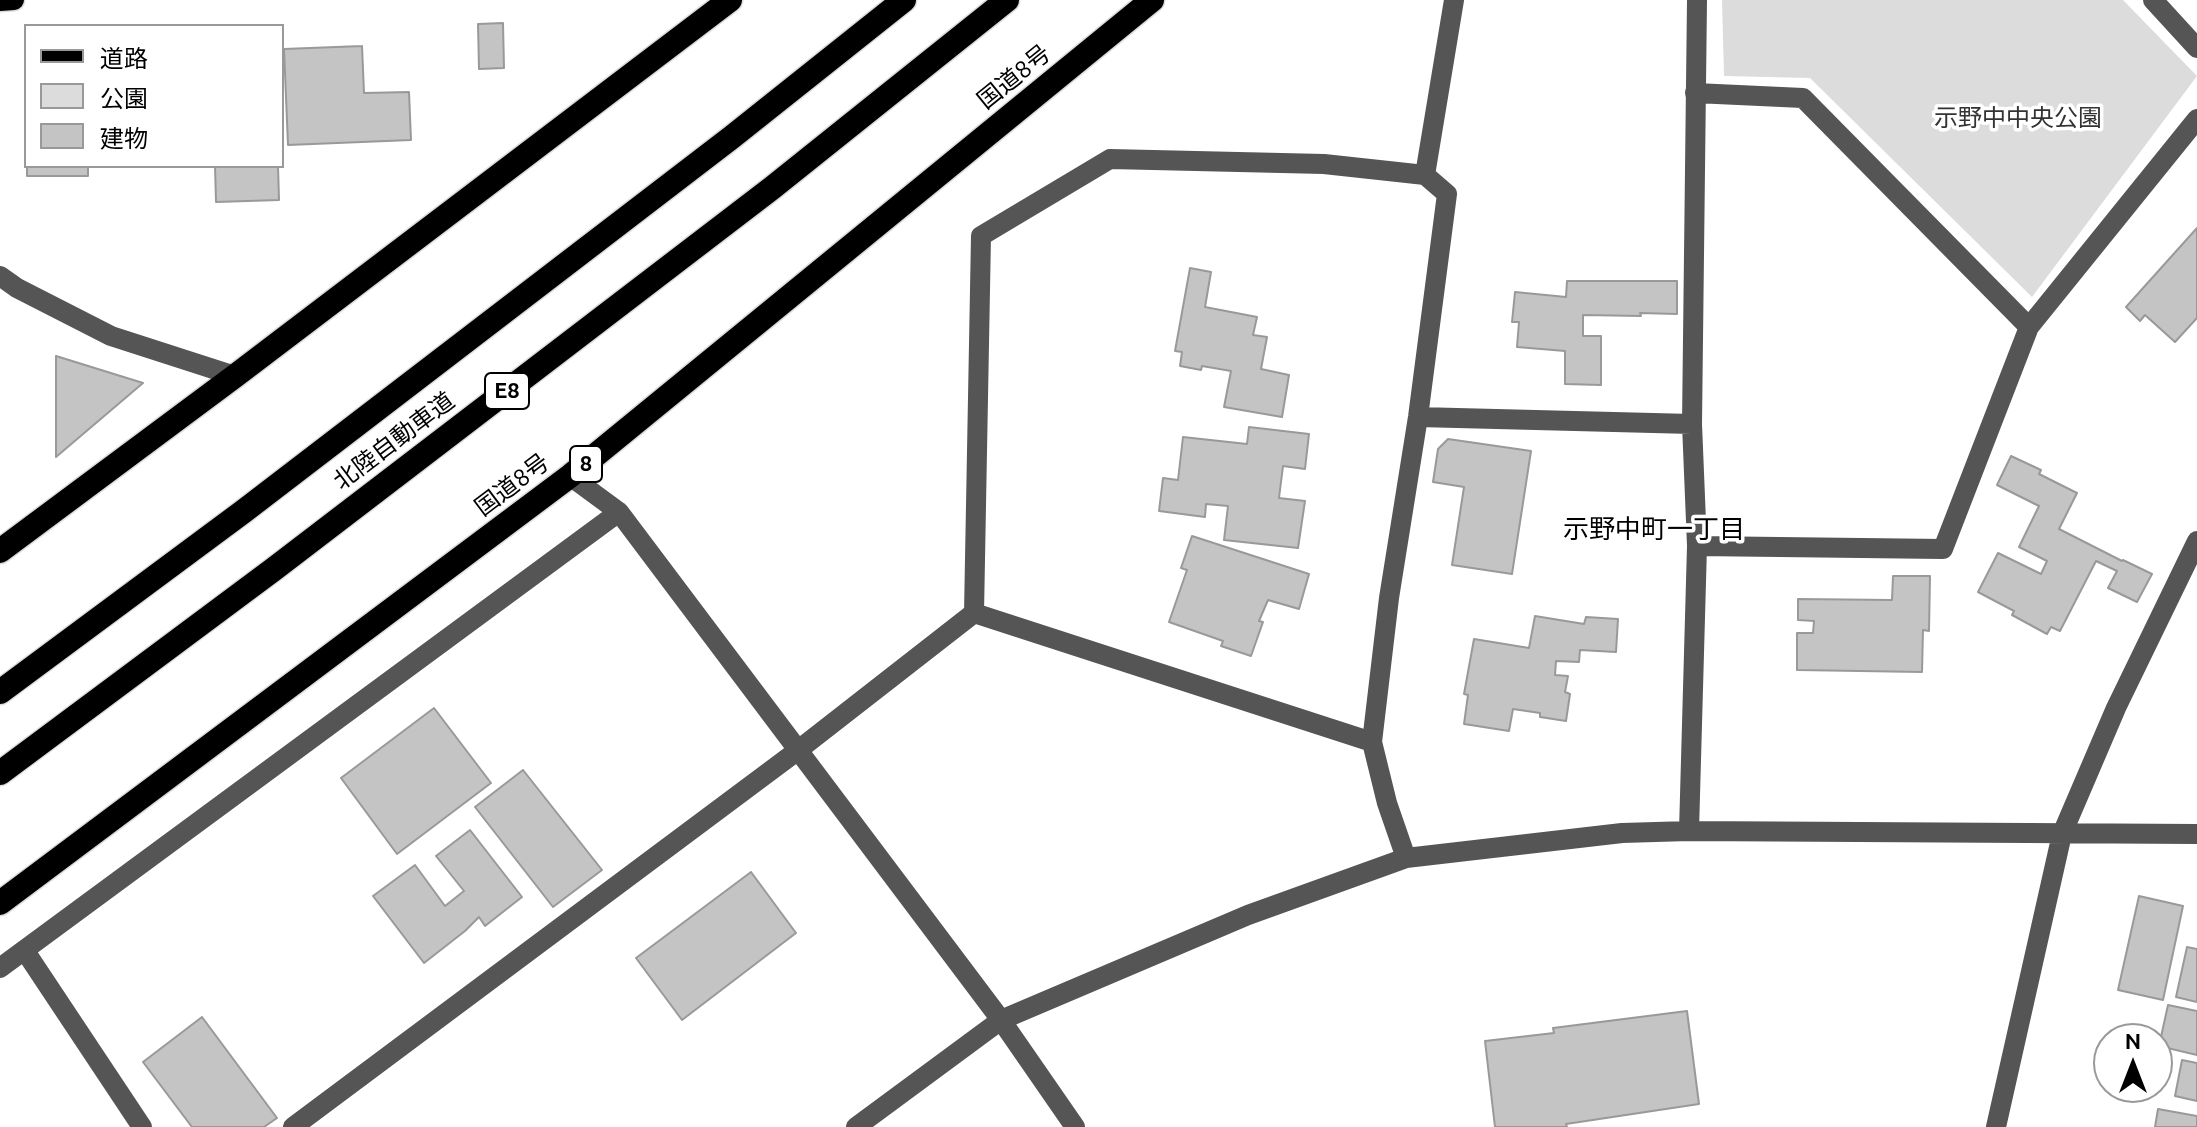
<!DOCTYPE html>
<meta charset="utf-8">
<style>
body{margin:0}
#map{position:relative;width:2197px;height:1127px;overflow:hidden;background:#fff;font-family:Ubuntu,"Noto Sans JP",sans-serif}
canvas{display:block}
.legend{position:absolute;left:24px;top:24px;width:260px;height:144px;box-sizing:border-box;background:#fff;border:2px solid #999;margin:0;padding:10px 14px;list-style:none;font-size:24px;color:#000}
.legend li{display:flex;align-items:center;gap:16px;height:40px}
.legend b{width:40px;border:2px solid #999}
.north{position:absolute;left:2093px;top:1023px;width:80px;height:80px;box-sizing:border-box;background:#fff;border:2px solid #999;border-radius:50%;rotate:0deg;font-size:22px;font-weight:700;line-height:32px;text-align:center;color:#000}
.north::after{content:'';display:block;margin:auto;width:28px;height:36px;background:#000;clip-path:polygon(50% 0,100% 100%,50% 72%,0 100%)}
</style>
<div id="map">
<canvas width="2197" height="1127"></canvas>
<ul class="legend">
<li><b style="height:10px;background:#000"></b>道路</li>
<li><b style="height:22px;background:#dcdcdc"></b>公園</li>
<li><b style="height:22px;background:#c4c4c4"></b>建物</li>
</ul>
<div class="north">N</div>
</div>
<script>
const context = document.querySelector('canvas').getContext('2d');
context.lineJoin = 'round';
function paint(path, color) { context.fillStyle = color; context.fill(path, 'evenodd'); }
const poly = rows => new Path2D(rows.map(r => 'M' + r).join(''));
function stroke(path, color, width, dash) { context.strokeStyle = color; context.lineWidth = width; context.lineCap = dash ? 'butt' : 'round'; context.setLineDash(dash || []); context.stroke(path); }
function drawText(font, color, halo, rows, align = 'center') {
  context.font = font + ' Ubuntu,"Noto Sans JP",sans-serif'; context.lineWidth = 7; context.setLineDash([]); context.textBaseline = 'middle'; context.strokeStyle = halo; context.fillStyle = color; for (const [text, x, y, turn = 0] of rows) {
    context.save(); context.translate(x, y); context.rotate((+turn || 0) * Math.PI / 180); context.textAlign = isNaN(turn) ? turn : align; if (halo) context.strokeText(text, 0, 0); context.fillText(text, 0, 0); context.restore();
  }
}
paint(poly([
 [1722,0,2123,0,2197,76,2032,297,1810,78,1724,76]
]), '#dcdcdc');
const building = poly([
 [503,23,504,68,479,69,478,24,503,23],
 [362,46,364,93,409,92,411,140,288,145,284,49,362,46],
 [27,166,88,166,88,176,27,176,27,166],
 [215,166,278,166,279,200,216,202,215,166],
 [2197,228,2197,318,2175,342,2145,315,2140,321,2126,307,2197,228],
 [1190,268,1211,272,1205,307,1257,317,1253,335,1267,337,1261,369,1289,375,1282,417,1224,407,1231,371,1202,366,1201,370,1180,366,1182,352,1175,351,1190,268],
 [1567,281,1677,281,1677,314,1640,313,1641,316,1583,315,1583,336,1601,336,1601,385,1565,384,1565,351,1517,347,1519,322,1512,322,1515,292,1566,297,1567,281],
 [56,356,143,383,56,457,56,356],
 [1249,427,1309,434,1305,469,1283,466,1279,498,1305,501,1298,548,1224,540,1228,506,1206,504,1205,517,1159,511,1163,478,1178,480,1183,437,1247,444,1249,427],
 [1448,439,1531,451,1512,574,1452,565,1464,487,1433,482,1438,449,1448,439],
 [2011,456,2041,470,2039,474,2077,493,2059,529,2122,561,2123,560,2152,574,2137,602,2108,588,2117,571,2096,561,2060,631,2051,627,2047,634,2012,615,2014,611,1978,592,1998,553,2041,574,2047,561,2019,547,2039,506,1997,485,2011,456],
 [1192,536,1309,574,1299,609,1268,600,1259,621,1263,622,1251,656,1221,646,1223,641,1169,622,1187,570,1181,568,1192,536],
 [1893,576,1930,576,1929,631,1923,630,1922,672,1797,670,1797,633,1813,633,1814,621,1798,620,1798,599,1892,600,1893,576],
 [1535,616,1584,624,1586,617,1618,619,1616,652,1580,650,1579,662,1556,661,1555,675,1568,676,1565,692,1570,694,1566,721,1540,717,1540,713,1513,709,1509,731,1464,724,1468,695,1464,694,1474,639,1529,648,1535,616],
 [434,708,491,783,397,854,341,778,434,708],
 [523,770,602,870,553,907,475,807,523,770],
 [470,830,522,897,485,926,479,917,465,931,424,963,373,896,415,865,445,906,464,891,436,856,470,830],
 [751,872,796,933,682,1020,636,958,751,872],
 [2139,896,2183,906,2163,1000,2118,990,2139,896],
 [2187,947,2197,949,2197,1002,2176,997,2187,947],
 [2168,1005,2197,1011,2197,1055,2159,1046,2168,1005],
 [1687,1011,1699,1104,1566,1124,1567,1127,1495,1127,1485,1041,1554,1033,1553,1028,1687,1011],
 [202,1017,277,1118,264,1127,192,1127,143,1062,202,1017],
 [2182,1060,2197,1063,2197,1101,2175,1096,2182,1060],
 [2158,1109,2197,1116,2197,1127,2155,1127,2158,1109]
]);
paint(building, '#c4c4c4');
stroke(building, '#999', 2);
const major = poly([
 [0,1,14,0]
]);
const highway = poly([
 [0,551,235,376,730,0],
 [0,692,244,511,732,137,904,0],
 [0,773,274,569,772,188,1007,0],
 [0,903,570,476,1152,0]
]);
stroke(major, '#dbdbdb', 23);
stroke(highway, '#dbdbdb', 27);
stroke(poly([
 [2153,0,2197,48],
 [1695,93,1803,98,2029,327],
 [0,276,17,288,111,336,235,376],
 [1418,417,1692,424],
 [570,476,619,512,1001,1020,1075,1127],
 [1697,546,1943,549,2029,327,2197,119],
 [974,613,981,236,1110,159,1324,164,1425,175,1454,0],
 [974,613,1372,742,1387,803,1406,858],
 [1372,742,1389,598,1418,417,1447,194,1425,175],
 [1689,831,1697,546,1692,424,1697,0],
 [25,951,142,1127],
 [0,968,619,512],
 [293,1127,797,751,974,613],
 [856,1127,1001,1020,1248,915,1406,858,1622,833,1689,831,2197,834],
 [1996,1127,2062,834,2116,708,2197,541]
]), '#555', 20);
stroke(major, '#000', 20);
stroke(highway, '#000', 24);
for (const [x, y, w] of [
 [507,391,44],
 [586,464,32]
]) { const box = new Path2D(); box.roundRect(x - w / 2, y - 18, w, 36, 6); context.fillStyle = '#fff'; context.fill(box); stroke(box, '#000', 2); }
drawText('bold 22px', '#000', null, [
 ["E8",507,391],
 ["8",586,464]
]);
drawText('24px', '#000', '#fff', [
 ["国道8号",1014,77,-39],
 ["北陸自動車道",394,441,-37],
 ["国道8号",512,485,-37]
]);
drawText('24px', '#333', '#fff', [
 ["示野中中央公園",2018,118]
]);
drawText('26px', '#000', '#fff', [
 ["示野中町一丁目",1654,529]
]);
</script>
